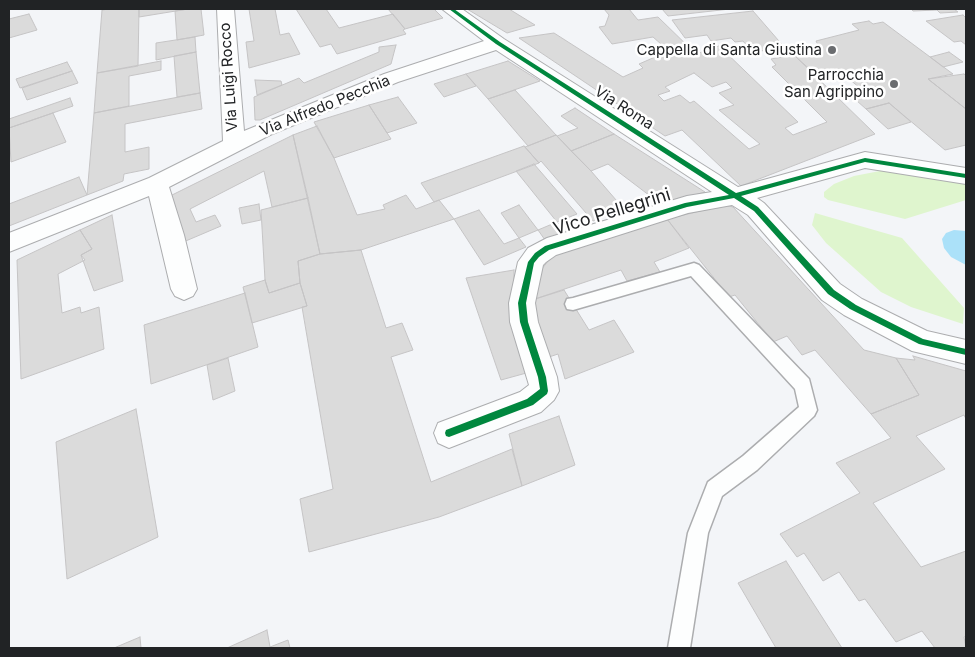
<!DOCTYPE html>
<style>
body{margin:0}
#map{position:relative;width:975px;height:657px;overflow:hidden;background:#f3f5f8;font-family:Inter,sans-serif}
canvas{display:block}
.frame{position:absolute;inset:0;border:10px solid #212325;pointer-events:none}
</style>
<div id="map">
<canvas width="975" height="657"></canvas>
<div class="frame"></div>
</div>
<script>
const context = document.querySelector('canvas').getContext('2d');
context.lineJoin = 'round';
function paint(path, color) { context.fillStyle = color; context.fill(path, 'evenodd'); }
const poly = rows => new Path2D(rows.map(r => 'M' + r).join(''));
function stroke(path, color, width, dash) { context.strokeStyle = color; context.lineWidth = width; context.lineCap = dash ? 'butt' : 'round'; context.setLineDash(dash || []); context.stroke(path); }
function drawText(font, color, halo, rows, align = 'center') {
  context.font = font + ' Inter,sans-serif'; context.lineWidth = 5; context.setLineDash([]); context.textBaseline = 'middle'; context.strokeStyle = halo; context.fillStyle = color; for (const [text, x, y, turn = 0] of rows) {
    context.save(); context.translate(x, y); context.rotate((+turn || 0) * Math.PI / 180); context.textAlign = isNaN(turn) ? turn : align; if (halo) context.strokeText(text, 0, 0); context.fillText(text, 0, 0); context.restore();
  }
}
paint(poly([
 [885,170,921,174,966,183,966,200,905,219,828,200,824,197,824,192,834,184,854,176],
 [815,213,902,238,964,308,963,324,911,307,881,292,826,243,812,225]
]), '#dff5ce');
paint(poly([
 [954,230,966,231,966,265,951,257,944,248,942,239,946,233]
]), '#abe1f9');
const building = poly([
 [109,9,139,9,138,66,97,73,102,10,109,9],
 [139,9,188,9,139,17,139,9],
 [188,9,201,9,204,35,177,40,175,11,188,9],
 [249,9,275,9,280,35,289,33,300,54,249,68,246,42,254,41,249,9],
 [296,9,326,9,339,28,393,14,405,29,403,30,406,34,337,54,331,44,320,47,296,9],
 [388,9,434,9,443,18,405,29,388,9],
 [467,9,509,9,535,25,507,33,467,9],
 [604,9,629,9,638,20,658,17,696,54,719,46,798,122,785,128,793,135,827,122,772,67,776,65,771,59,794,55,875,134,741,186,682,130,665,136,519,38,554,33,623,77,643,68,639,64,669,51,653,37,612,44,599,27,605,26,609,15,604,9],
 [694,73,712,87,726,82,732,88,719,93,734,105,719,110,760,144,749,149,694,101,690,103,680,95,664,101,658,95,670,91,665,87,694,73],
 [662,9,730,9,668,16,662,9],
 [911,9,954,9,958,12,940,13,937,10,913,11,911,9],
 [753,11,785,48,752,52,743,41,735,42,731,38,711,41,707,35,685,38,672,20,753,11],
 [29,14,37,30,9,38,9,19,29,14],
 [963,15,966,18,966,45,961,41,954,42,926,21,963,15],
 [869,21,873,24,883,22,953,74,928,79,966,109,966,145,945,150,889,103,866,109,847,92,860,88,838,70,816,75,794,55,820,49,816,41,859,30,852,24,869,21],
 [195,37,196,52,156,60,156,43,195,37],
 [396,45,391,64,260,120,255,120,254,97,299,78,304,83,379,52,379,47,396,45],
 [196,52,200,93,177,97,174,56,196,52],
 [949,52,963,62,943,67,930,57,949,52],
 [161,61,161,70,129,76,129,106,94,113,97,73,161,61],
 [508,61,540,81,488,99,466,74,508,61],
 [67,62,72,71,20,88,16,79,67,62],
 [72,71,78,83,27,100,22,88,72,71],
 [466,74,476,86,444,97,434,84,466,74],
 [964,74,966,76,966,109,928,79,964,74],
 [255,80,281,81,282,85,257,95,255,80],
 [515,90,556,135,528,146,488,99,515,90],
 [200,93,202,109,125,124,125,152,149,147,149,169,124,174,123,181,87,195,94,113,200,93],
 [398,97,417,123,387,133,369,105,398,97],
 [70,98,73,106,9,128,9,119,70,98],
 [889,103,911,122,888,129,866,109,889,103],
 [369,105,391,139,334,158,314,122,369,105],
 [575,108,614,134,571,151,557,136,578,128,561,116,575,108],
 [53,113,66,142,11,162,9,128,53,113],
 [317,126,334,158,357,215,385,209,383,205,406,195,416,209,439,200,454,219,361,250,320,254,293,135,317,126],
 [614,134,705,192,662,205,608,164,591,171,571,151,614,134],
 [293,135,308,198,272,207,264,171,190,209,196,222,215,215,221,226,181,243,168,197,293,135],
 [556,135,591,171,623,208,593,221,541,161,539,163,525,147,556,135],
 [524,146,539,163,434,202,421,183,524,146],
 [534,164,577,214,557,222,516,171,534,164],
 [79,177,87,195,9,226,9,204,79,177],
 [308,198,320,254,298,261,300,283,269,293,265,280,261,210,308,198],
 [259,204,261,220,242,224,239,208,259,204],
 [519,205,538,230,519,238,501,213,519,205],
 [725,205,733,207,864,350,896,358,919,395,871,414,815,350,802,355,787,336,773,342,735,295,729,297,667,219,725,205],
 [479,210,504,244,519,238,526,247,484,265,454,219,479,210],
 [112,215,123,281,94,291,81,255,92,249,80,230,112,215],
 [667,219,689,248,654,262,660,272,627,281,621,270,532,300,537,275,553,255,667,219],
 [557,222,565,231,545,240,538,230,557,222],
 [80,230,92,249,81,255,85,260,58,274,62,313,80,307,81,313,99,307,104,349,21,379,17,260,80,230],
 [361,250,386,328,402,323,413,350,391,357,431,482,512,449,522,486,439,517,309,552,300,499,333,489,302,307,307,306,300,283,298,261,320,254,361,250],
 [514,270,514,286,530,372,501,380,466,278,514,270],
 [265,280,269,293,300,283,307,306,252,323,243,287,265,280],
 [564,290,589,330,614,320,634,352,565,379,558,354,549,357,531,306,532,300,564,290],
 [245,293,258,347,151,384,144,325,245,293],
 [913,356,966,371,966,419,964,415,916,436,945,469,873,503,921,567,966,551,966,636,964,637,966,648,935,648,922,631,896,642,865,599,859,601,839,572,823,581,804,553,797,557,780,534,860,493,836,463,891,438,871,414,919,395,896,358,915,360,913,356],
 [228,358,235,391,213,400,207,365,228,358],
 [136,409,158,537,67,579,56,442,136,409],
 [559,416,575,465,522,486,509,434,559,416],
 [786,561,842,648,776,648,738,583,786,561],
 [267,630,270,647,288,640,290,648,227,648,267,630],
 [140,637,141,648,114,648,140,637]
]);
paint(building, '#dbdbdb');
stroke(building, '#c5c4c5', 1);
const lane = poly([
 [694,263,699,265,809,379,817,410,814,416,757,470,722,496,708,533,690,648,668,648,688,533,708,482,743,456,799,407,795,389,691,276,573,310,567,309,565,304,567,299,573,298,694,263]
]);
const street = poly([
 [217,9,234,9,244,131,384,74,484,41,442,9,462,9,504,39,738,187,865,152,966,168,966,184,865,168,757,198,764,203,840,284,862,299,927,331,966,340,966,364,912,351,844,315,822,300,748,215,732,205,688,213,556,255,546,262,543,265,535,303,538,322,557,377,559,391,554,400,541,412,449,448,438,443,434,433,438,423,520,392,529,385,510,322,509,303,518,262,528,248,547,238,687,196,712,192,496,50,398,82,270,135,169,187,184,235,197,289,193,296,184,300,175,296,171,289,149,196,9,252,9,233,149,178,223,141,217,9]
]);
stroke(lane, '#acadaf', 3);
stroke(street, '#acadaf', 2);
paint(lane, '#fdfefe');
paint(street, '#fdfefe');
paint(poly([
 [449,9,454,9,500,42,736,193,865,158,966,174,966,178,865,162,741,196,758,207,834,290,856,305,923,339,966,349,966,355,919,344,850,309,828,294,754,211,734,198,687,207,549,250,539,257,534,263,526,303,528,322,546,377,548,391,547,394,533,405,449,437,446,436,445,433,446,430,527,399,540,389,538,377,520,322,518,303,528,262,535,253,545,246,685,203,729,195,496,44,449,9]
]), '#00873e');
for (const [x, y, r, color] of [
 [832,50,5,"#6a6c6f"],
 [894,84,5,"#6a6c6f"]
]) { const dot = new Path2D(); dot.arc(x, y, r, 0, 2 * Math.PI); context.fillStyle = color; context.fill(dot); stroke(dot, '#fff', 2); }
drawText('15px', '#212325', '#fff', [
 ["Cappella di Santa Giustina",822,50],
 ["Parrocchia",884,75],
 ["San Agrippino",884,92]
], 'right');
drawText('15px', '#212325', '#fff', [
 ["Via Luigi Rocco",229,77,-94],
 ["Via Alfredo Pecchia",325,106,-22],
 ["Via Roma",624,108,33]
]);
drawText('18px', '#212325', '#fff', [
 ["Vico Pellegrini",612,212,-17]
]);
</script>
